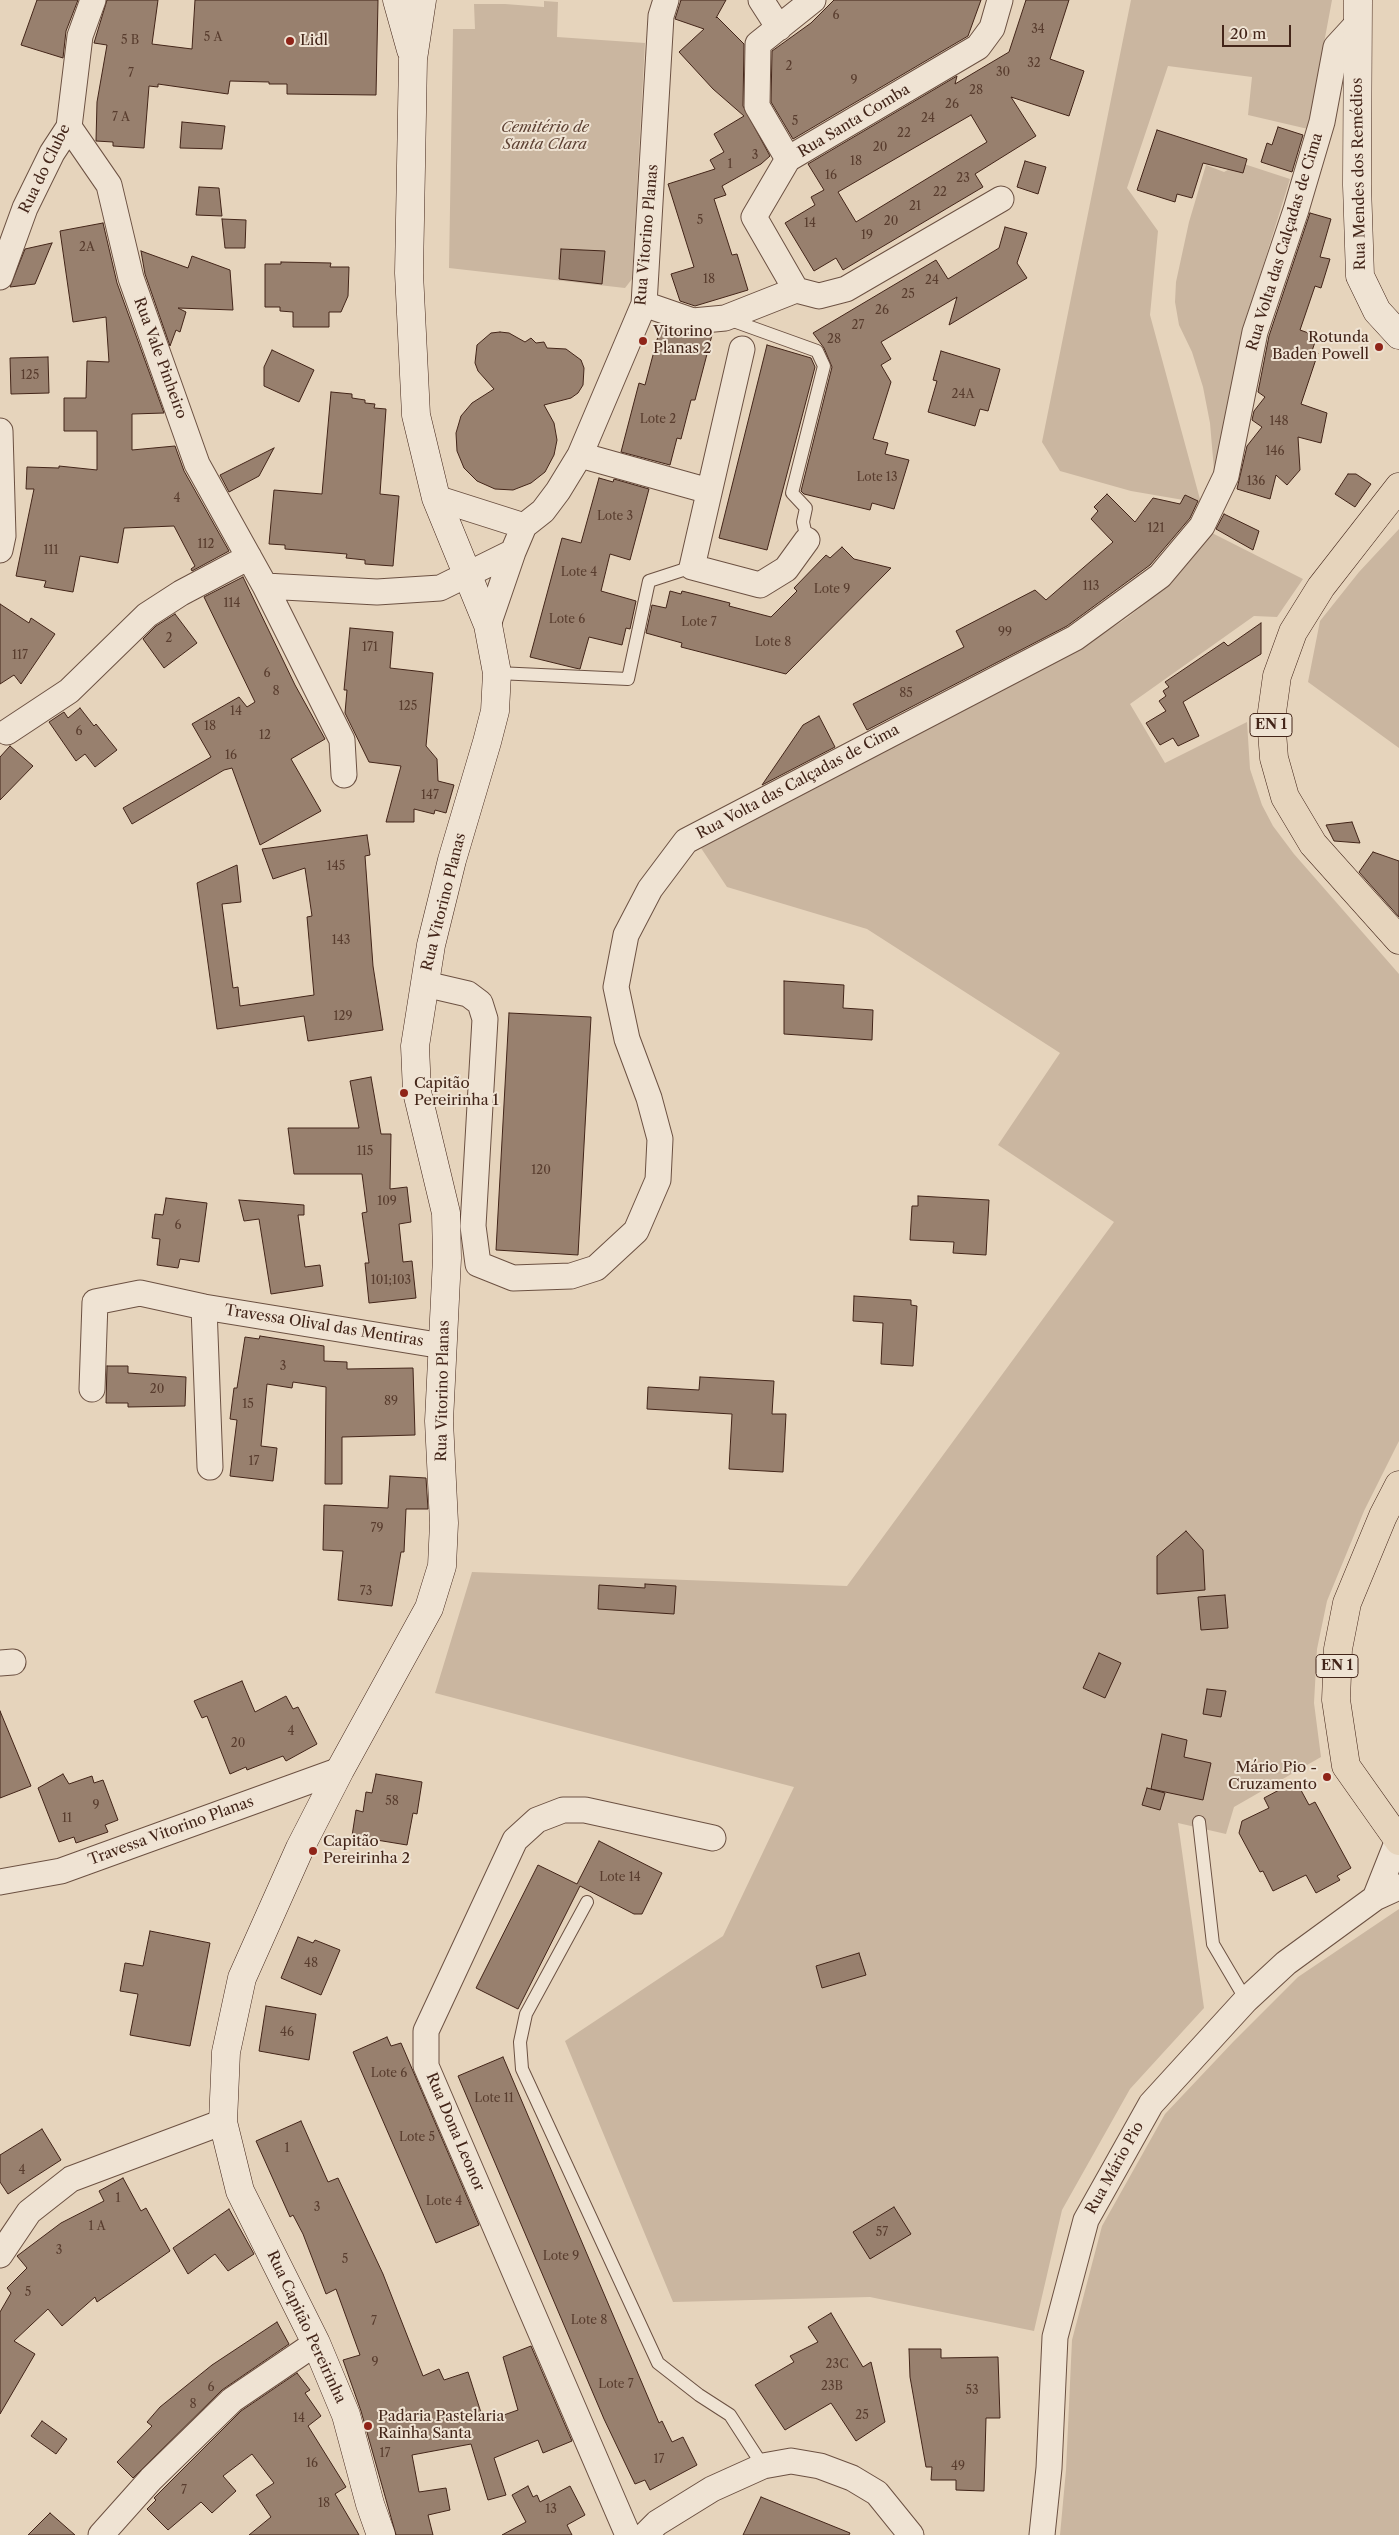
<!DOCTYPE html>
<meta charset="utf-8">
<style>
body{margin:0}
#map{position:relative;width:1399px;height:2535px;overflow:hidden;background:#e6d4bc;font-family:"Libre Caslon Text",serif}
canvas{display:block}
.scale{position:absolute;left:1222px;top:25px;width:69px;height:22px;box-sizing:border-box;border:2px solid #432519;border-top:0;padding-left:6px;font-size:15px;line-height:18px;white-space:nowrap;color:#432519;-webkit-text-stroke:4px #efe3d3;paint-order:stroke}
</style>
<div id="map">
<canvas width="1399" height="2535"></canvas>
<div class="scale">20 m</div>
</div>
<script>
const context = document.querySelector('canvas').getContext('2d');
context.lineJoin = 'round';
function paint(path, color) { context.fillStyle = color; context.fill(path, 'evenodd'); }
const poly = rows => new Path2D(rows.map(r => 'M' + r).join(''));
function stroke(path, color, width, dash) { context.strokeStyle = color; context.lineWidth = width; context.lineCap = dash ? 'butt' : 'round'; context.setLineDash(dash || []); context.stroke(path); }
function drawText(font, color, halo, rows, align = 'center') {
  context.font = font + ' "Libre Caslon Text",serif'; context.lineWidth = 4; context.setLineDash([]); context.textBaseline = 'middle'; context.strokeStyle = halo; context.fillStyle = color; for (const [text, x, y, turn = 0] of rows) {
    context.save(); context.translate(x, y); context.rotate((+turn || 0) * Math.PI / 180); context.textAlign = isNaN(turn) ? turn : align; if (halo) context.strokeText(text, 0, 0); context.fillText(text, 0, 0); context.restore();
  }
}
paint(poly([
 [1131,0,1332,0,1308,129,1248,115,1252,77,1168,66,1127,188,1158,231,1150,315,1201,503,1131,491,1060,471,1042,442],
 [544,1,558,2,557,37,645,43,632,279,625,288,449,268,453,29,475,29,474,4,505,4,544,7],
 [1241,163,1290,179,1244,327,1217,471,1214,470,1210,423,1203,387,1192,352,1179,325,1175,302,1176,282,1189,222,1206,165,1224,172],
 [1399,529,1399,748,1308,682,1320,621,1359,572],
 [1212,533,1303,579,1277,617,1254,616,1130,704,1165,763,1247,722,1250,769,1262,805,1273,826,1294,854,1399,974,1399,1441,1364,1511,1327,1601,1317,1649,1314,1703,1321,1757,1234,1807,1226,1834,1178,1823,1204,2008,1130,2089,1062,2210,1034,2331,870,2297,673,2302,565,2041,723,1936,794,1787,435,1693,472,1572,847,1586,1114,1222,998,1145,1060,1053,867,929,727,887,701,848,1081,648,1127,618,1169,584],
 [1399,1909,1399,2535,1060,2535,1066,2470,1072,2340,1102,2226,1165,2114,1233,2042,1298,1977]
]), '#cab6a0');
const building = poly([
 [37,0,78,0,66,31,63,58,21,45,37,0],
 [107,0,158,0,152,44,192,49,195,0,378,0,376,95,287,94,287,84,269,84,269,82,230,81,228,94,158,84,158,87,149,86,144,148,113,146,113,142,96,141,97,102,107,45,94,43,107,0],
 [681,0,726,0,716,18,717,17,744,44,743,106,770,156,761,164,722,186,726,195,714,199,732,255,737,254,748,290,695,306,680,301,671,274,694,267,668,184,715,169,710,160,724,152,714,134,744,116,713,89,679,52,704,29,675,19,681,0],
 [834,0,981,0,968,36,793,139,771,102,772,51,811,23,834,0],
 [1026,0,1069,0,1050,59,1084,71,1069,116,1011,97,1036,136,975,174,983,187,843,270,836,258,814,271,785,223,815,205,811,197,824,190,808,164,957,76,955,84,1009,52,1026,0],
 [971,115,987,142,856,222,838,192,971,115],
 [182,122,225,126,222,149,180,148,182,122],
 [1278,127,1303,135,1292,172,1261,162,1267,143,1272,145,1278,127],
 [1157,130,1247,159,1243,173,1203,163,1192,198,1177,194,1175,202,1137,190,1157,130],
 [1025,161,1046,167,1038,194,1017,187,1025,161],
 [199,187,219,188,222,216,196,215,199,187],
 [1310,213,1331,219,1320,257,1330,259,1321,288,1315,286,1300,330,1317,336,1312,351,1318,353,1301,404,1327,413,1321,443,1298,437,1300,470,1287,485,1276,475,1270,499,1237,489,1247,446,1262,427,1252,420,1254,411,1265,397,1258,392,1269,336,1310,213],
 [222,219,246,220,245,248,225,248,222,219],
 [103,223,117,283,164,413,132,414,132,450,175,446,184,471,229,551,192,571,191,569,195,566,174,526,124,528,118,563,80,556,73,592,44,587,46,581,16,576,34,489,26,489,27,467,59,468,59,466,97,470,97,431,64,431,64,398,86,398,87,361,109,362,106,317,73,322,60,231,103,223],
 [1005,227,1027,233,1017,263,1027,278,949,325,957,297,881,342,891,359,881,365,891,382,873,439,888,443,885,454,909,460,894,509,872,503,870,510,804,494,801,491,832,367,824,348,813,333,936,260,948,279,999,248,1005,227],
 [52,243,35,284,10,287,25,249,52,243],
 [561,249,605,251,602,284,559,279,561,249],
 [141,251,188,268,192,256,230,270,233,310,178,308,186,312,180,332,176,330,170,346,145,274,141,251],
 [281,262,331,263,330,267,349,267,348,296,341,312,329,312,329,327,293,327,293,312,280,311,280,307,265,307,265,264,281,264,281,262],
 [661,325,689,335,712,335,695,400,691,400,681,439,677,438,670,465,621,452,639,383,645,385,661,325],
 [500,332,509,333,525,342,531,338,536,343,544,342,547,348,566,349,581,360,584,368,583,385,578,393,571,398,544,405,554,423,557,440,554,455,545,472,531,483,513,490,495,489,477,481,464,468,457,451,456,433,461,416,472,403,494,389,478,371,475,363,477,345,491,333,500,332],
 [767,345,811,358,815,367,767,550,719,538,767,345],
 [272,350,314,370,299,402,264,386,264,367,272,350],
 [941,351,1000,369,988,411,980,409,975,426,928,412,937,381,933,380,941,351],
 [48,357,49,393,11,394,10,358,48,357],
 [331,392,352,394,352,398,365,400,365,403,375,404,374,408,386,409,380,494,399,496,393,566,365,564,365,560,346,558,347,554,285,549,285,545,269,544,274,490,322,494,331,392],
 [274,448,259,476,229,492,220,475,274,448],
 [1348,474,1356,474,1371,484,1355,507,1335,494,1348,474],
 [599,478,613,482,614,479,649,489,630,560,610,554,601,591,636,601,630,629,626,628,622,645,589,637,580,669,575,668,530,657,562,538,581,543,599,478],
 [1107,494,1135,522,1153,498,1180,504,1185,495,1198,501,1190,518,1150,565,1067,626,867,730,853,704,964,647,956,631,1035,590,1046,600,1113,542,1091,519,1098,511,1094,507,1107,494],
 [1224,514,1259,531,1253,550,1216,529,1224,514],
 [842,547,854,559,891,568,786,674,681,647,682,643,646,633,652,605,666,608,670,591,681,594,682,591,730,603,729,606,771,617,797,591,794,588,826,555,830,558,842,547],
 [243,577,295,685,325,739,291,759,321,811,260,845,232,768,224,770,132,824,123,808,211,757,192,724,239,697,247,707,255,702,204,597,243,577],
 [0,604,29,623,31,618,55,634,21,684,14,675,0,684,0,604],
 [175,614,197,643,164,668,143,639,156,626,175,614],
 [1261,623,1261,654,1183,702,1199,736,1178,746,1173,738,1160,745,1146,723,1166,711,1159,701,1166,696,1163,691,1169,687,1165,682,1224,642,1228,646,1261,623],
 [350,628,393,632,390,668,433,673,426,746,437,759,438,781,454,785,446,813,435,810,434,814,414,809,414,822,386,822,401,766,369,762,345,713,347,690,344,690,350,628],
 [80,708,94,726,96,724,117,750,95,767,85,754,76,761,49,722,64,712,68,718,80,708],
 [819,716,835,747,762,785,803,725,819,716],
 [10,746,33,766,0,800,0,757,10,746],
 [1352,822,1360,843,1334,841,1326,825,1352,822],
 [367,835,370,855,365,856,373,966,383,1030,308,1041,304,1016,217,1029,197,883,237,865,241,902,222,904,233,988,238,987,240,1006,314,995,307,917,312,916,305,868,273,879,262,849,367,835],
 [1373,852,1399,861,1399,917,1359,872,1373,852],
 [784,981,844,985,843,1008,873,1010,872,1040,784,1034,784,981],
 [509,1013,591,1017,578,1255,496,1250,509,1013],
 [371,1077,381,1134,391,1134,390,1189,407,1187,411,1222,399,1224,403,1262,412,1261,416,1298,369,1303,365,1263,369,1263,362,1213,367,1212,362,1174,294,1174,288,1128,359,1128,350,1081,371,1077],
 [918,1196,989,1200,986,1255,953,1253,954,1242,910,1240,912,1206,918,1206,918,1196],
 [166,1198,207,1203,199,1262,180,1259,178,1268,157,1265,160,1239,152,1238,155,1214,163,1215,166,1198],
 [239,1200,304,1205,304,1215,298,1215,305,1267,320,1265,323,1286,271,1294,259,1219,244,1221,239,1200],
 [854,1296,911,1300,911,1305,917,1306,913,1366,881,1364,883,1323,853,1321,854,1296],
 [260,1336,324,1346,324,1361,347,1362,347,1369,413,1368,415,1435,342,1437,342,1484,325,1484,326,1387,293,1382,292,1388,267,1384,261,1446,277,1448,273,1481,230,1476,237,1420,230,1419,234,1388,237,1388,245,1337,259,1339,260,1336],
 [107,1366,128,1366,128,1373,186,1377,185,1406,128,1407,128,1403,106,1403,107,1366],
 [700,1377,774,1381,772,1414,786,1414,783,1472,729,1469,732,1414,647,1409,648,1387,699,1390,700,1377],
 [390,1476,426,1478,428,1509,406,1509,404,1552,401,1552,392,1606,338,1600,343,1551,323,1550,324,1505,388,1508,390,1476],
 [1186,1531,1203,1550,1205,1590,1157,1594,1157,1556,1186,1531],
 [645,1584,676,1586,674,1614,598,1609,599,1585,645,1588,645,1584],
 [1225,1595,1228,1628,1201,1630,1198,1597,1225,1595],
 [1099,1653,1121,1663,1105,1698,1083,1688,1099,1653],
 [242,1681,255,1712,286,1696,293,1709,298,1707,317,1744,286,1761,283,1756,247,1770,246,1767,230,1774,207,1716,202,1718,194,1701,242,1681],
 [1207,1689,1226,1691,1221,1717,1203,1714,1207,1689],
 [0,1711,31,1786,0,1798,0,1711],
 [1162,1734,1187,1740,1184,1757,1211,1763,1203,1800,1151,1789,1162,1734],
 [63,1774,69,1784,92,1776,94,1783,103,1780,118,1820,105,1825,108,1832,76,1843,74,1837,59,1842,38,1788,63,1774],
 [376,1774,422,1782,417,1814,413,1813,407,1845,352,1836,356,1810,363,1812,366,1792,372,1793,376,1774],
 [1296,1781,1309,1805,1315,1802,1351,1868,1337,1876,1340,1880,1316,1893,1306,1875,1273,1891,1263,1871,1260,1872,1239,1833,1242,1821,1269,1808,1264,1798,1296,1781],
 [1147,1788,1165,1793,1160,1810,1142,1805,1147,1788],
 [599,1841,662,1873,642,1914,634,1914,580,1886,518,2009,476,1988,538,1865,577,1884,599,1841],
 [150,1931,210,1943,190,2046,130,2035,138,1994,120,1991,125,1963,143,1966,150,1931],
 [298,1937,313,1943,315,1940,340,1950,321,1995,281,1978,298,1937],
 [859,1953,866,1975,822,1988,816,1966,859,1953],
 [266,2006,316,2014,309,2060,259,2051,266,2006],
 [387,2037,391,2046,401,2043,479,2225,436,2243,353,2052,387,2037],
 [503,2057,659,2423,662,2421,672,2442,683,2437,697,2465,650,2490,645,2480,635,2484,604,2419,458,2076,503,2057],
 [301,2121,328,2182,338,2178,383,2274,423,2376,439,2369,444,2380,468,2372,484,2422,518,2410,503,2357,531,2346,572,2441,543,2453,538,2440,494,2458,506,2495,488,2500,471,2444,412,2455,419,2492,446,2488,450,2510,428,2515,433,2535,396,2535,361,2411,343,2360,360,2355,336,2289,326,2294,303,2234,293,2215,290,2217,256,2141,301,2121],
 [42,2129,61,2160,8,2194,0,2182,0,2155,42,2129],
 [123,2178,141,2211,146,2208,170,2251,97,2302,95,2297,62,2326,48,2309,14,2341,35,2354,0,2414,0,2312,11,2293,7,2288,27,2268,17,2256,61,2223,104,2201,99,2191,123,2178],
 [894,2207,911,2234,870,2259,853,2232,894,2207],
 [229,2209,254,2254,228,2271,215,2254,188,2274,173,2248,229,2209],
 [831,2313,863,2367,871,2362,885,2422,856,2441,831,2403,785,2430,755,2385,794,2362,790,2356,818,2342,808,2327,831,2313],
 [277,2322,289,2344,222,2390,133,2478,117,2462,152,2426,147,2422,160,2407,212,2365,277,2322],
 [909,2349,941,2349,941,2358,998,2357,1000,2418,986,2418,984,2491,956,2490,956,2480,931,2480,932,2467,926,2467,910,2377,909,2349],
 [297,2373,310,2390,305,2393,321,2416,308,2426,346,2487,335,2494,359,2535,249,2535,271,2517,256,2495,274,2483,252,2454,223,2476,236,2491,212,2513,201,2502,168,2530,147,2509,156,2500,154,2498,241,2411,297,2373],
 [42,2421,67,2439,56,2454,31,2436,42,2421],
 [528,2486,533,2497,537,2495,540,2502,570,2486,585,2515,567,2525,572,2535,502,2535,526,2522,512,2495,528,2486],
 [761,2497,850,2533,849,2535,743,2535,761,2497],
 [50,2513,75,2535,28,2535,50,2513]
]);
paint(building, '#98806e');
stroke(building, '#432519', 1);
const lane = poly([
 [728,319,817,351,824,366,792,493,806,508,803,522,807,540],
 [497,673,628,679,649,581,692,567],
 [1199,1822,1213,1944,1246,2000],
 [587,1902,526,2014,520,2042,522,2069,658,2363,699,2395,730,2415,763,2466]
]);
const street = poly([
 [761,0,779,28],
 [69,127,109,185,131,278,197,464,265,586,342,740,344,775],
 [788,159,757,106,758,44,813,0],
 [0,277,25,208,52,153,69,127,80,36,93,0],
 [796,290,754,217,788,159,978,47,992,28,1000,0],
 [644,304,693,321,725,318,796,290,819,296,846,289,1001,199],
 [742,349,692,567,760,585,786,569,807,540],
 [0,431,3,536,0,550],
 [580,455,709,491],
 [436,498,524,526],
 [265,586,377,592,440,588,513,552],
 [488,625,513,552,524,526,543,511,558,491,580,455,644,304,661,16,666,0],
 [7,732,69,691,147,615,181,593,249,557],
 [425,984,468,994,480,1003,485,1019,473,1226,478,1264,513,1278,571,1276,596,1268,636,1231,658,1180,660,1139,649,1098,627,1039,616,987,626,935,650,889,686,841,1075,638,1160,576,1202,526,1226,476,1255,332,1296,210,1322,122,1336,47,1358,23],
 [204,1307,210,1467],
 [92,1389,95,1302,140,1293,204,1307,443,1346],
 [0,1663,13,1662],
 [0,1882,61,1871,340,1770],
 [1375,1898,1398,1840],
 [0,2255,29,2212,71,2179,223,2122],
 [101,2535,151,2479,232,2400,316,2343],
 [628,2535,426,2066,426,2031,515,1840,537,1820,563,1810,585,1810,713,1838],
 [645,2535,657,2523,712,2489,763,2466,791,2461,820,2466,852,2478,877,2493,911,2535],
 [1042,2535,1049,2468,1055,2337,1086,2220,1151,2104,1246,2000,1286,1963,1375,1898,1399,1887]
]);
const secondary = poly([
 [397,0,411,50],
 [1358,0,1357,185,1360,276,1377,311,1399,335],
 [381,2535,370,2504,346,2415,316,2343,240,2191,223,2122,226,2052,242,1978,300,1848,340,1770,429,1608,442,1566,444,1523,439,1421,447,1258,446,1213,417,1092,415,1046,431,945,452,860,487,742,495,711,497,673,488,625,436,498,416,415,409,273,413,59,422,0]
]);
const primary = poly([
 [1399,487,1321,587,1293,632,1277,676,1271,719,1274,758,1285,797,1313,844,1399,940],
 [1399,1485,1383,1516,1347,1603,1338,1649,1336,1700,1346,1766,1399,1841]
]);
stroke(lane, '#6c5142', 14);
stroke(street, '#6c5142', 27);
stroke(secondary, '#432519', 29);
stroke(primary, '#432519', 29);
stroke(lane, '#efe3d3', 12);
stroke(street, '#efe3d3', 25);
stroke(secondary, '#efe3d3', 28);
stroke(primary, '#e6d4bc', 28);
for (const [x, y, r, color] of [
 [290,41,5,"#8f2418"],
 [643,341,5,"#8f2418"],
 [1379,347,5,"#8f2418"],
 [404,1093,5,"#8f2418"],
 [1327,1777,5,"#8f2418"],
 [313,1851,5,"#8f2418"],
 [368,2426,5,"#8f2418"]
]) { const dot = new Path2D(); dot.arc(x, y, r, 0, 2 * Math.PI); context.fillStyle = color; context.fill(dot); stroke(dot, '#efe3d3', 2); }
drawText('12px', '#583c2e', null, [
 ["6",836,16],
 ["34",1038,30],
 ["5 A",213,38],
 ["5 B",130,41],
 ["32",1034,64],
 ["2",789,67],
 ["30",1003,73],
 ["7",131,74],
 ["9",854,81],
 ["28",976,91],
 ["26",952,105],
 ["7 A",121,118],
 ["24",928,119],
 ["5",795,122],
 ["22",904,134],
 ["20",880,148],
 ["3",755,156],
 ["18",856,162],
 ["1",730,165],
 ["16",831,176],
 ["23",963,179],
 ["22",940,193],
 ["21",915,207],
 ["5",700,221],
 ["20",891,222],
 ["14",810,224],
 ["19",867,236],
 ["2A",87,248],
 ["18",709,280],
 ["24",932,281],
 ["25",908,295],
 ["26",882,311],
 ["27",858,326],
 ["28",834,340],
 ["125",30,376],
 ["24A",963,395],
 ["Lote 2",658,420],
 ["148",1279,422],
 ["146",1275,452],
 ["Lote 13",877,478],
 ["136",1256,482],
 ["4",177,499],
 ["Lote 3",615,517],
 ["121",1156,529],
 ["112",206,545],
 ["111",51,551],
 ["Lote 4",579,573],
 ["113",1091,587],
 ["Lote 9",832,590],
 ["114",232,604],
 ["Lote 6",567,620],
 ["Lote 7",699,623],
 ["99",1005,633],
 ["2",169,639],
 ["Lote 8",773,643],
 ["171",370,648],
 ["117",20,656],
 ["6",267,674],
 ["8",276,692],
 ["85",906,694],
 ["125",408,707],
 ["14",236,712],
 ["18",210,727],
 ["6",79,732],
 ["12",265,736],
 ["16",231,756],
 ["147",430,796],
 ["145",336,867],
 ["143",341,941],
 ["129",343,1017],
 ["115",365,1152],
 ["120",541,1171],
 ["109",387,1202],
 ["6",178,1226],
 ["101;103",391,1281],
 ["3",283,1367],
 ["20",157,1390],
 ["89",391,1402],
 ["15",248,1405],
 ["17",254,1462],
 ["79",377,1529],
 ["73",366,1592],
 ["4",291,1732],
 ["20",238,1744],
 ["58",392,1802],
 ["9",96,1806],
 ["11",67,1819],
 ["Lote 14",620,1878],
 ["48",311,1964],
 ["46",287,2033],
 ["Lote 6",389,2074],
 ["Lote 11",494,2099],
 ["Lote 5",417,2138],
 ["1",287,2149],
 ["4",22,2171],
 ["1",118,2199],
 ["Lote 4",444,2202],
 ["3",317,2208],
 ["1 A",97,2227],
 ["57",882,2233],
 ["3",59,2251],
 ["Lote 9",561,2257],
 ["5",345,2260],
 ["5",28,2293],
 ["Lote 8",589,2321],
 ["7",374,2322],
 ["9",375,2363],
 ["23C",837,2365],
 ["Lote 7",616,2385],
 ["23B",832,2387],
 ["6",211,2388],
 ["53",972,2391],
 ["8",193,2405],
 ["25",862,2416],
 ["14",299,2419],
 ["17",385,2454],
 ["17",659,2460],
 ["16",312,2464],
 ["49",958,2467],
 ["7",184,2491],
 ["18",324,2504],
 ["13",551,2510]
]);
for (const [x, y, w] of [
 [1271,725,42],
 [1337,1666,42]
]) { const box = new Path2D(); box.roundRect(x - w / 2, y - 11.5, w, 23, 4); context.fillStyle = '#efe3d3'; context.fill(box); stroke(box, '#432519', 1); }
drawText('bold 14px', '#432519', null, [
 ["EN 1",1271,725],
 ["EN 1",1337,1666]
]);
drawText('15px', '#432519', '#efe3d3', [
 ["Lidl",300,41],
 ["Vitorino",653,332],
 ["Planas 2",653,349],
 ["Rotunda",1369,338,"right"],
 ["Baden Powell",1369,355,"right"],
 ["Capitão",414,1084],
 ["Pereirinha 1",414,1101],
 ["Mário Pio -",1317,1768,"right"],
 ["Cruzamento",1317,1785,"right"],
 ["Capitão",323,1842],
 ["Pereirinha 2",323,1859],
 ["Padaria Pastelaria",378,2417],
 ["Rainha Santa",378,2434]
], 'left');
drawText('15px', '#432519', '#efe3d3', [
 ["Rua Santa Comba",854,121,-31],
 ["Rua do Clube",45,169,-64],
 ["Rua Mendes dos Remédios",1359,174,-91],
 ["Rua Vitorino Planas",647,235,-85],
 ["Rua Volta das Calçadas de Cima",1285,242,-73],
 ["Rua Vale Pinheiro",160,358,70],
 ["Rua Volta das Calçadas de Cima",798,782,-28],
 ["Rua Vitorino Planas",444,902,-76],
 ["Travessa Olival das Mentiras",324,1326,9],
 ["Rua Vitorino Planas",443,1391,-89],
 ["Travessa Vitorino Planas",171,1831,-20],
 ["Rua Dona Leonor",455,2132,67],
 ["Rua Mário Pio",1115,2168,-61],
 ["Rua Capitão Pereirinha",306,2327,65]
]);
drawText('italic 15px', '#5e4234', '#efe3d3', [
 ["Cemitério de",545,128],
 ["Santa Clara",545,145]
]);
</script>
